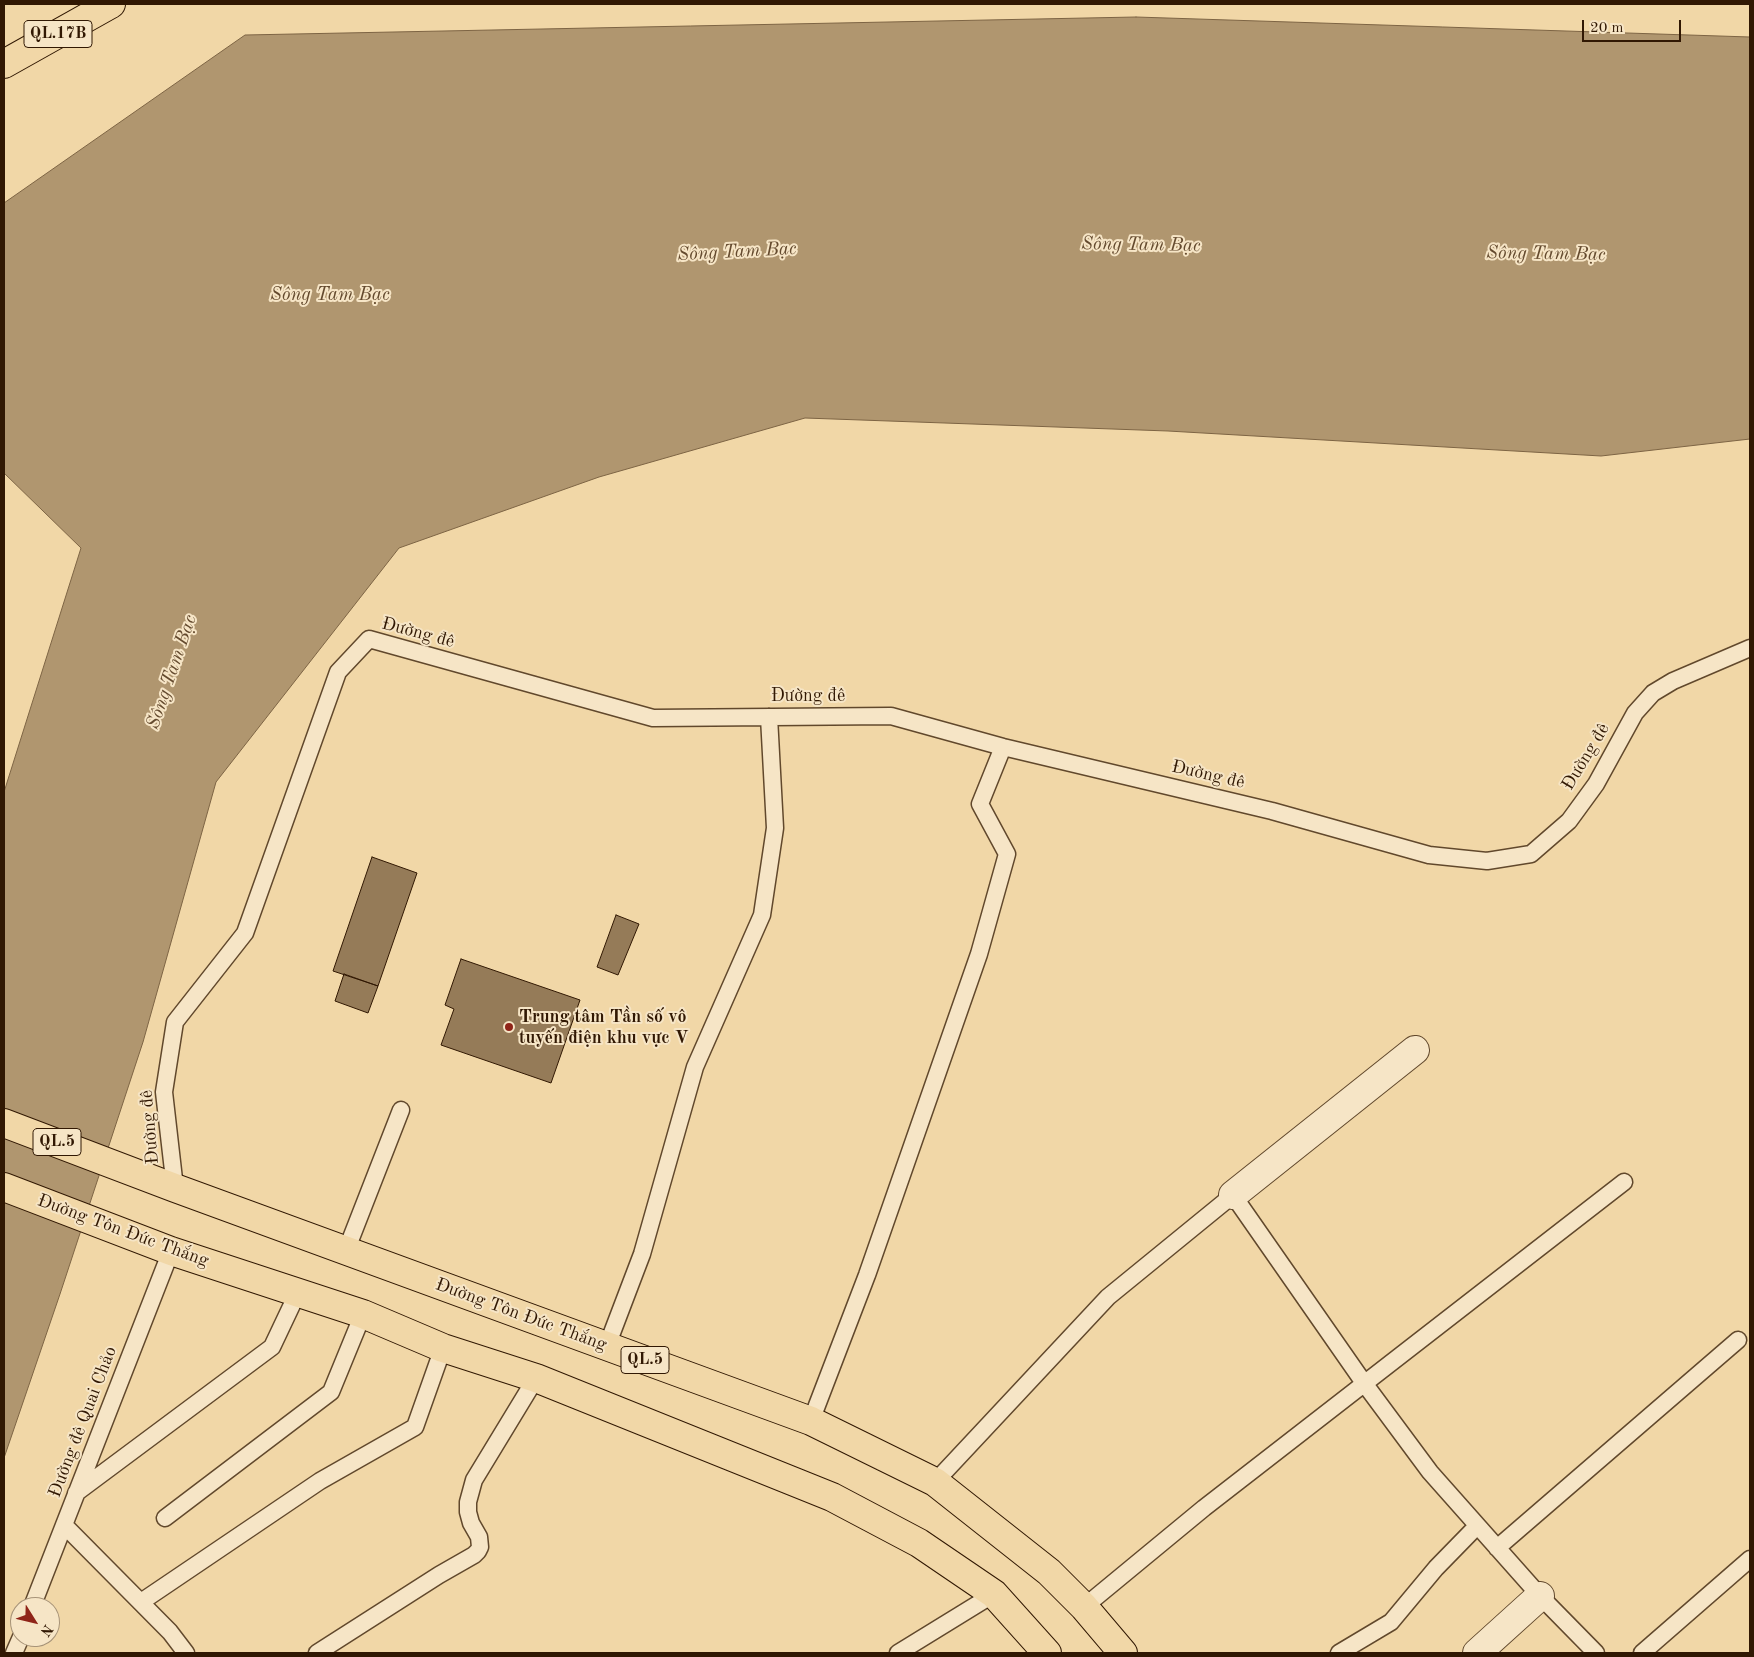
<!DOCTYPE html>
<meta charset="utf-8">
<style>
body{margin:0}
#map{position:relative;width:1754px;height:1657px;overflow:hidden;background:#f1d7a7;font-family:"Old Standard TT",serif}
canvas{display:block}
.frame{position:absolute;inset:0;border:5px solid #311803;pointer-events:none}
.north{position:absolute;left:10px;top:1597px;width:50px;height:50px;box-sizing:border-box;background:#f6e5c6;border:1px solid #a79378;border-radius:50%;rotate:126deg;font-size:14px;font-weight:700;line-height:20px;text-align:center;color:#311803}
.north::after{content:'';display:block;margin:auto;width:18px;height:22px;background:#8f2418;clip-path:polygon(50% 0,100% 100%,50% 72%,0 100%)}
.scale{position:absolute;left:1582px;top:20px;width:99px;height:22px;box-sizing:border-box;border:2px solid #311803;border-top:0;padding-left:6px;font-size:15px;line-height:18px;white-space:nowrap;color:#311803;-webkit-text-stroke:4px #f6e5c6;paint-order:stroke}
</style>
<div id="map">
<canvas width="1754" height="1657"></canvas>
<div class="frame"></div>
<div class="north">N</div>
<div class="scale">20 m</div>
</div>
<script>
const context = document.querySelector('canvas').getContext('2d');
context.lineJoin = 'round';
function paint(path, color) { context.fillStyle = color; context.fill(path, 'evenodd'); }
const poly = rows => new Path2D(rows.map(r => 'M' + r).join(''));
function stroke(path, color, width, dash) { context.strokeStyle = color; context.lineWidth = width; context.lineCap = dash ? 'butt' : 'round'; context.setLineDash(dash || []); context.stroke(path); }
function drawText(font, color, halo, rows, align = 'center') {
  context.font = font + ' "Old Standard TT",serif'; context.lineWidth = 4; context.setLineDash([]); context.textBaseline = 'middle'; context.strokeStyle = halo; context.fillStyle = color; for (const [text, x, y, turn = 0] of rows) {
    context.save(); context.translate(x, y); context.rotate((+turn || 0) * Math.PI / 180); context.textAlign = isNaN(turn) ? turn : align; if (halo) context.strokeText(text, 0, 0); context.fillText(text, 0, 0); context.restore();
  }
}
const water = poly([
 [1136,17,1750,37,1750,439,1601,456,1168,431,805,418,599,477,399,548,216,782,143,1042,60,1294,4,1458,4,792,81,548,4,473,4,203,245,35,1136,17]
]);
paint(water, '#b0966f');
stroke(water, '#7d6444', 1);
const building = poly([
 [372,857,417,873,378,986,333,971,372,857],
 [616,915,639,924,618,975,597,967,616,915],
 [461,959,580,1000,551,1083,441,1045,454,1009,445,1005,461,959],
 [344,974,378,986,368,1013,335,1001,344,974]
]);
paint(building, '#957b58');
stroke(building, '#311803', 1);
const lane = poly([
 [175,1188,164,1092,175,1022,245,933,338,672,369,639,653,718,891,716,1003,747,1272,811,1429,855,1487,861,1531,854,1569,821,1596,784,1635,713,1653,693,1673,681,1750,648],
 [346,1251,401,1110],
 [607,1346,642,1254,695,1067,762,915,775,828,769,717],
 [811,1421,867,1275,979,954,1007,854,980,804,1003,747],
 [935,1482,1108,1297,1233,1195,1364,1383,1430,1472,1540,1596,1596,1653],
 [76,1493,272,1347,298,1292],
 [165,1518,331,1392,363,1314],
 [64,1525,170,1632,186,1653],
 [1497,1548,1738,1340],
 [141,1602,320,1481,415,1427,443,1348],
 [32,1607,171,1251],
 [1084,1607,1204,1508,1624,1182],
 [14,1653,21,1637],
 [317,1653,439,1575,474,1555,478,1551,480,1547,479,1537,471,1523,468,1512,468,1502,474,1480,536,1378],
 [898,1653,994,1594],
 [1339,1653,1391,1622,1436,1568,1477,1526],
 [1642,1653,1750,1559]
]);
const street = poly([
 [1233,1195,1415,1050],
 [1477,1653,1540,1596]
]);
const primary = poly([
 [4,64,111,4]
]);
const highway = poly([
 [4,1123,175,1188,811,1421,935,1482,1049,1572,1084,1607,1123,1653],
 [4,1187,171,1251,363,1314,443,1348,536,1378,832,1497,919,1543,994,1594,1047,1653]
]);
stroke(lane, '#61482c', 19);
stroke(street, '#61482c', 30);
stroke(primary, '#311803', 30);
stroke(highway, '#311803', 30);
stroke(lane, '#f6e5c6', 16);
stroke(street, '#f6e5c6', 28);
stroke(primary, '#f1d7a7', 28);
stroke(highway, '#f1d7a7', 28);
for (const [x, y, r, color] of [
 [509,1027,5,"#8f2418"]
]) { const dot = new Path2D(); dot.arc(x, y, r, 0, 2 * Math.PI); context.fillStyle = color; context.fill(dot); stroke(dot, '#f6e5c6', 2); }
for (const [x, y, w] of [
 [58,34,68],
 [57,1142,48],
 [645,1360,48]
]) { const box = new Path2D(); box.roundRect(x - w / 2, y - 13.5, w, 27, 4); context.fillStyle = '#f6e5c6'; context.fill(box); stroke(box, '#311803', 1); }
drawText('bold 16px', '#311803', null, [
 ["QL.17B",58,34],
 ["QL.5",57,1142],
 ["QL.5",645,1360]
]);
drawText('18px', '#311803', '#f6e5c6', [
 ["Đường đê",418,633,15],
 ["Đường đê",808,696],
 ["Đường đê",1586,757,-59],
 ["Đường đê",1208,775,13],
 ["Đường đê",150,1127,-95],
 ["Đường Tôn Đức Thắng",123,1231,20],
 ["Đường Tôn Đức Thắng",521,1315,20],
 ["Đường đê Quai Chảo",83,1422,-69]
]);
drawText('bold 18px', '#311803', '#f6e5c6', [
 ["Trung tâm Tần số vô",519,1017],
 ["tuyến điện khu vực V",519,1038]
], 'left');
drawText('italic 19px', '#644a2e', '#f6e5c6', [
 ["Sông Tam Bạc",1141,245,1],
 ["Sông Tam Bạc",737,252,-3],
 ["Sông Tam Bạc",1546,254,1],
 ["Sông Tam Bạc",330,295],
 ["Sông Tam Bạc",172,672,-71]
]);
</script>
